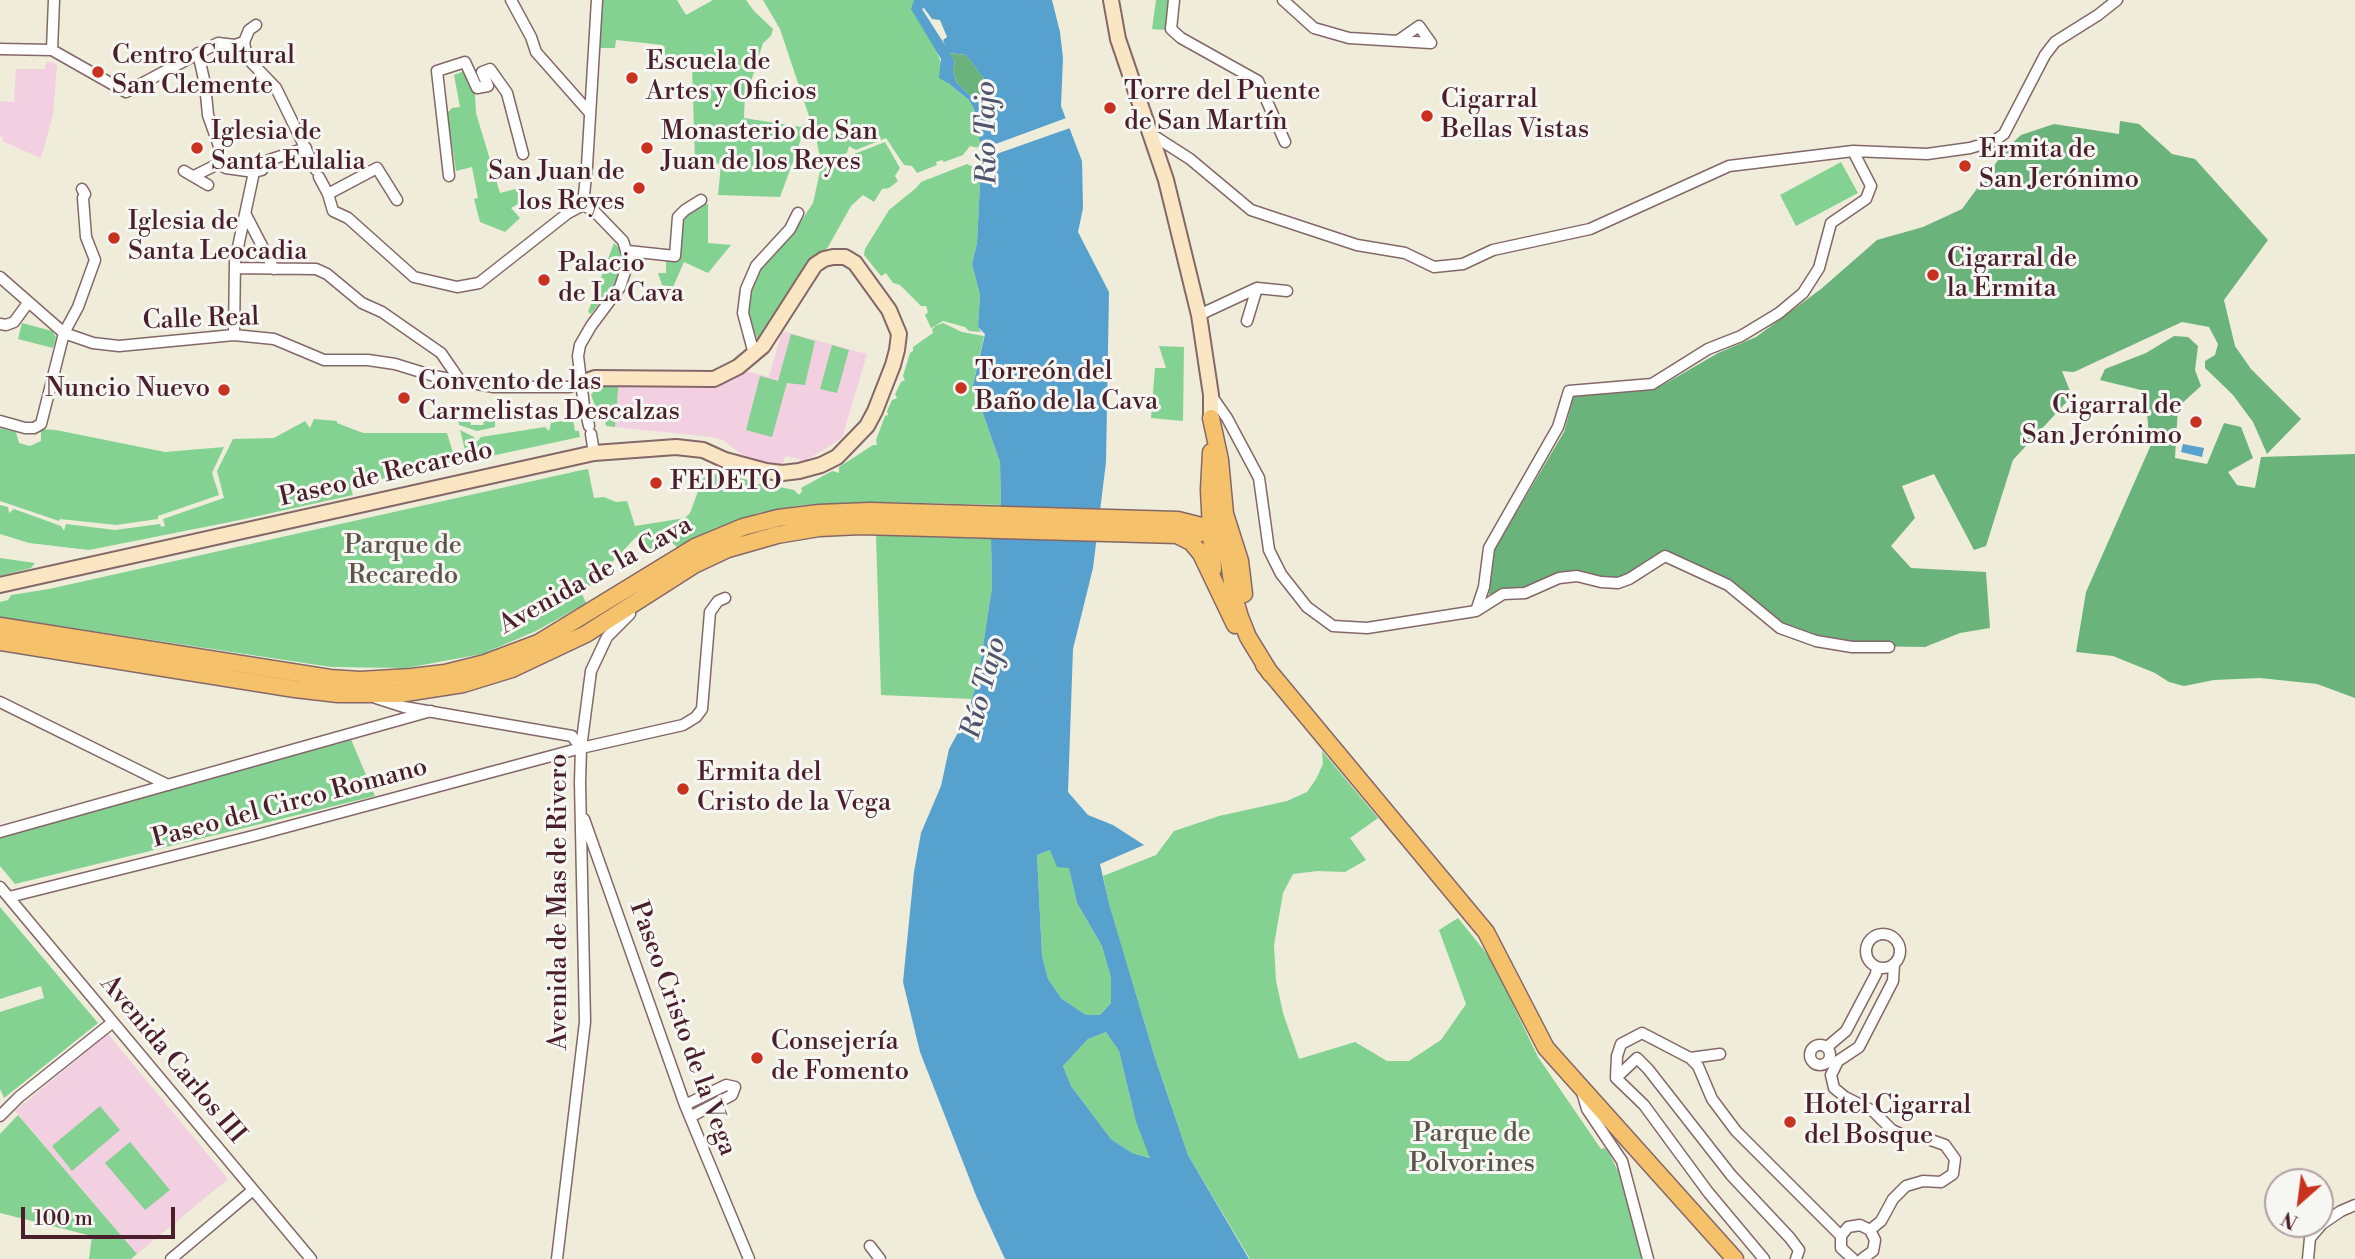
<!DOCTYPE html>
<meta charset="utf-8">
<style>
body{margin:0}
#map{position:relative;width:2355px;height:1259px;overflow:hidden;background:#f0ecda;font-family:"Libre Bodoni",serif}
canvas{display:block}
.north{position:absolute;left:2264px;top:1168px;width:70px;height:70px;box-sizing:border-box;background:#f6f6f2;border:2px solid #b1a0a2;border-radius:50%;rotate:208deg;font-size:19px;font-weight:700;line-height:28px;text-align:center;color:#4a1f2b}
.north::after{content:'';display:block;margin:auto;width:24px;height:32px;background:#c8321e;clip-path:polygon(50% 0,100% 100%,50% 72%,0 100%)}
.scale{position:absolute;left:21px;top:1207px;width:154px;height:32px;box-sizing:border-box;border:4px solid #4a1f2b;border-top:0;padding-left:9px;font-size:21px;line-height:24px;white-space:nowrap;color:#4a1f2b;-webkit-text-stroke:5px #f6f6f2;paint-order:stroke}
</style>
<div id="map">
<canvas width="2355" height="1259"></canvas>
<div class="north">N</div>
<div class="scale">100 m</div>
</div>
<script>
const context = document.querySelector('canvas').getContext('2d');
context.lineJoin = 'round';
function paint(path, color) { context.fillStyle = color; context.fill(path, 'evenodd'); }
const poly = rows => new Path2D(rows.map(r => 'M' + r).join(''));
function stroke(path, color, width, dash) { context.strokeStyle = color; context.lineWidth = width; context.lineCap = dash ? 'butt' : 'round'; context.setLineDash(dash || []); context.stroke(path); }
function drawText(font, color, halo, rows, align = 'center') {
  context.font = font + ' "Libre Bodoni",serif'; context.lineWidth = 6; context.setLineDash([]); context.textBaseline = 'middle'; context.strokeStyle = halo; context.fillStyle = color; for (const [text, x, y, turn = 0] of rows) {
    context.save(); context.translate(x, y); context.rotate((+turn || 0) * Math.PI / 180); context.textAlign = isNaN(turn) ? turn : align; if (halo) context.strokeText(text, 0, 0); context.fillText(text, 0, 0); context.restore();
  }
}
paint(poly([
 [46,62,55,63,57,66,53,115,41,158,2,141,3,137,0,136,0,103,1,101,14,102,16,69,45,69],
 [782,331,867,354,842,438,802,463,800,459,785,456,782,466,746,458,723,440,712,437,615,427,619,379,718,388,720,385,745,371,769,377],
 [108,1034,228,1179,137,1254,15,1111]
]), '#f2cfe1');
paint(poly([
 [601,0,677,0,686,15,713,0,746,0,754,11,773,29,771,36,763,43,749,88,745,93,744,118,801,127,804,124,807,125,803,128,797,154,799,155,796,160,794,159,780,197,718,195,721,164,695,161,692,65,667,68,663,45,616,40,615,48,597,48],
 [763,0,914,0,912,10,936,49,948,83,969,100,974,109,982,149,970,146,963,155,944,162,942,160,936,162,937,165,917,173,912,166,904,165,886,138,856,150,849,146,847,153,821,163,816,137,780,29],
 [1156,0,1168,0,1165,30,1152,29],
 [464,71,475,95,476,113,500,193,523,187,528,198,511,208,520,218,505,232,480,222,474,199,478,198,472,167,456,171,447,113,452,108,460,107,454,75],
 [885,142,900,168,895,176,898,181,889,188,882,189,874,202,863,195,851,206,828,247,793,284,766,334,758,341,749,316,749,296,760,270,797,227,813,203,821,167],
 [1841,162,1858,193,1796,226,1780,195],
 [967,164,974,167,981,164,977,243,972,264,980,295,978,327,981,332,969,331,965,327,943,321,931,328,925,315,928,312,926,306,921,306,900,285,893,283,886,273,881,276,864,255,865,249,889,210,916,188,921,182],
 [708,204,708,243,731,245,708,273,684,262,673,287,662,285,658,273,666,273,666,258,680,259,682,218,701,205],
 [614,243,620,249,623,261,621,271,615,282,591,314,588,312],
 [22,323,52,331,56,337,53,348,18,339],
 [943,323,962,332,984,336,973,385,1000,462,1001,505,876,502,803,505,758,513,716,528,678,548,669,540,650,550,636,537,582,594,586,603,536,631,482,654,406,668,331,667,0,617,0,602,8,600,11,595,49,589,582,470,588,469,594,498,604,497,616,502,627,501,635,526,685,518,690,513,707,467,714,474,719,473,753,481,757,485,761,483,794,490,799,495,802,491,801,488,832,471,839,473,839,467,873,445,877,445,876,440,885,416,888,415,887,411,892,400,897,398,895,394,901,382,905,380,903,376,910,353,913,351,913,347,933,333,932,329,935,326],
 [791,334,815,341,805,385,787,383,772,437,746,430,760,376,778,381],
 [832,345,849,350,837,393,820,389],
 [1159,346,1184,347,1183,421,1151,418,1155,368,1166,368],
 [619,379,615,427,606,426,605,420,601,421,591,395,599,384],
 [314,419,337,421,337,423,363,433,447,433,454,456,466,454,460,430,474,437,477,442,481,437,545,427,549,431,551,423,573,419,575,431,579,431,580,437,350,486,353,495,240,520,89,550,29,543,0,534,0,505,8,507,9,513,14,509,61,526,64,531,66,524,115,530,160,524,161,527,165,526,163,519,224,498,217,471,233,439,274,438,305,421,310,428],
 [458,420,470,420,471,425,483,425,484,421,495,421,495,427,477,431,459,425],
 [0,428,16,432,19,443,30,446,41,441,41,429,56,430,165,452,224,447,212,473,219,495,158,516,158,519,116,525,60,519,59,521,0,501],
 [876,535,991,539,992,587,978,679,972,699,881,695],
 [0,558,35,563,31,568,0,576],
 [350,737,375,796,15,884,0,866,0,838],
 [1322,751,1378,818,1350,838,1366,860,1345,872,1318,871,1293,874,1283,893,1274,945,1276,980,1283,1013,1299,1059,1355,1042,1387,1061,1409,1061,1441,1040,1466,1004,1439,930,1458,918,1491,959,1538,1057,1601,1149,1605,1148,1610,1155,1618,1171,1643,1259,1250,1259,1188,1155,1155,1058,1109,905,1103,876,1156,855,1174,831,1219,816,1287,801,1307,792,1316,779,1323,764],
 [1050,850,1069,867,1077,903,1102,946,1111,978,1111,1003,1100,1015,1087,1016,1062,999,1048,979,1042,956,1037,855],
 [0,907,98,1023,4,1098,0,1089,0,1012,44,998,41,986,0,999],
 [1106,1032,1119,1051,1136,1122,1151,1158,1132,1153,1111,1139,1071,1086,1063,1066,1088,1039],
 [100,1106,120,1130,72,1171,52,1146],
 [18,1115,137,1254,131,1259,89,1259,92,1236,0,1213,0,1134],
 [130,1142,170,1190,145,1210,105,1163]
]), '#83d292');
paint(poly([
 [948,53,966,55,984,79,982,93,975,100,956,82,953,70,955,61],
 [2120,121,2139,124,2172,154,2195,159,2268,240,2224,300,2235,346,2251,369,2301,419,2267,454,2253,422,2233,395,2205,368,2205,361,2215,355,2218,344,2209,327,2182,322,2074,372,2062,371,2072,396,2013,460,1986,546,1974,550,1934,474,1902,486,1915,518,1891,546,1911,568,1986,572,1990,628,1960,633,1925,647,1852,646,1780,627,1728,584,1665,555,1618,582,1577,576,1493,598,1489,594,1493,552,1564,432,1574,395,1644,391,1661,386,1718,353,1756,337,1821,289,1877,240,1923,227,1962,209,2007,148,2021,135,2054,124,2119,134],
 [2174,336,2188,337,2198,346,2195,370,2201,386,2178,407,2175,458,2207,464,2224,423,2241,427,2253,458,2228,472,2237,485,2255,488,2261,457,2355,454,2355,698,2317,684,2260,678,2214,680,2184,686,2169,682,2155,673,2113,656,2076,652,2086,592,2150,447,2145,391,2100,380,2105,369,2146,353]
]), '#6ab47c');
paint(poly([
 [914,0,1052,0,1060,32,1063,58,1061,106,1082,161,1083,208,1078,232,1109,292,1106,462,1093,568,1073,649,1068,792,1088,815,1113,825,1144,845,1100,864,1109,904,1155,1058,1188,1155,1249,1259,1005,1259,977,1198,920,1052,903,982,914,872,921,833,941,786,949,749,966,718,978,679,992,587,991,539,1001,505,1000,462,973,385,985,334,978,327,980,295,972,264,977,243,981,164,984,158,976,124,974,109,969,100,948,83,939,78,941,59,911,9],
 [924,8,932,19,940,20,947,37,943,40,945,45,922,9],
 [949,53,966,55,984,79,982,93,975,100,956,82,953,70,955,61],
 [1050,850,1057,867,1069,868,1077,903,1102,946,1111,978,1111,1003,1100,1015,1086,1015,1062,999,1048,979,1042,956,1037,855],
 [1106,1032,1119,1051,1136,1122,1150,1158,1132,1153,1111,1139,1071,1086,1063,1066,1088,1039],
 [2183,444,2204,448,2202,457,2181,452]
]), '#56a1ce');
paint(poly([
 [1069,117,1073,127,985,158,977,166,981,158,977,146,982,149]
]), '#f0ecda');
const street = poly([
 [511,0,531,37,536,52,589,112],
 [1174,0,1171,29,1181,38,1258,81,1285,142],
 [1283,0,1314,28,1349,38,1431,43,1419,26,1399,40],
 [256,25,249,30,244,42,246,53,250,61,276,88,316,170],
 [0,49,52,50,126,92,218,43,235,45,244,42],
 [52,50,54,0],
 [198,53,205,84,208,115,219,146,218,164],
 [1151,134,1190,159,1251,210,1357,245,1405,253,1434,267,1463,264,1493,250,1590,229,1729,166,1853,151,1927,154,1970,148,1994,141,2004,134,2045,55,2055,42,2098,15,2117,0],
 [218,164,226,168,254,172,262,170,269,160,306,148],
 [184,171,208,185],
 [194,176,218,164],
 [449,176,437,71,465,62,477,88,488,86,482,72,490,69,507,93,523,154],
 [319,177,328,194,333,211,348,218,414,277,457,287,479,283,568,213,583,205],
 [328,194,377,168,397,200],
 [583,205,595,212,623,241,629,260,620,287,591,326,580,345,578,356,584,406],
 [583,205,587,166,597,0],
 [246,215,274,269],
 [628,251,675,256,678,217,685,210,701,200],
 [235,268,316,269,327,274,362,303,382,312,441,353,461,382],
 [0,277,64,333,93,343,119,346,234,335,274,339,324,360,368,360,395,364,434,376,494,387,569,387,581,383],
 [1199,315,1257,288,1287,291],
 [1247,321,1257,288],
 [0,324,6,325,14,322,28,303],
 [234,335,235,261,254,172],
 [754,354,743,313,746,289,756,266,790,229,798,213],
 [1211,395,1227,418,1259,478,1269,550,1281,574,1307,607,1333,626,1367,628,1476,611,1503,594,1525,593,1559,578,1577,576,1601,582,1618,583,1629,579,1665,556,1728,585,1780,628,1816,641,1852,647,1889,647],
 [587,417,589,426],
 [0,421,25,428,34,428,41,424,64,333,78,307,95,260,86,237,83,198,85,194,82,189],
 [591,434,594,453],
 [1476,611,1484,587,1489,548,1558,427,1569,391,1652,384,1708,349,1741,336,1779,313,1803,293,1819,268,1831,223,1866,199,1871,186,1853,151],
 [376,698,404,707,572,736,581,748],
 [0,702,168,785],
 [584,819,685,1105,749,1259],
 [0,832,431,711],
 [0,887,311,1259],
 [9,897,253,836,581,748,683,725,696,717,702,709,710,612,718,601,725,598],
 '1866 951a17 17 0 1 1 34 0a17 17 0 1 1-34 0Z',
 '1810 1055a10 10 0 1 1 20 0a10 10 0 1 1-20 0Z',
 [1827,1047,1846,1031,1876,974,1877,967],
 [1690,1058,1720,1054],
 [1616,1078,1637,1058,1648,1069,1731,1175,1790,1238,1799,1250,1796,1259],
 [1582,1092,1587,1109,1622,1161,1648,1259],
 [685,1105,726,1085,735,1087,732,1095,690,1117],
 [0,1116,19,1097,113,1022],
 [1870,1230,1881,1221,1893,1199,1906,1186,1923,1181,1941,1182,1953,1174,1955,1159,1945,1145,1928,1139,1905,1136,1892,1130,1873,1111,1845,1097,1834,1088,1831,1075,1838,1061,1859,1047,1893,981,1894,964],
 [870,1246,880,1259],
 [171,1259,253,1190],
 [557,1259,585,1022,580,782,581,748,591,671,607,637,630,614],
 [1764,1259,1708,1192,1644,1105,1616,1078,1617,1056,1621,1044,1642,1033,1690,1058,1698,1066,1712,1099,1736,1131,1841,1236],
 [1853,1259,1841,1248,1841,1236,1848,1227,1860,1225,1870,1230,1875,1240,1873,1251,1862,1259],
 [2308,1259,2310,1238,2322,1224,2341,1211,2355,1205]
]);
const secondary = poly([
 [1111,0,1118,39,1166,180,1199,315,1211,395,1211,418],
 [0,585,594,453,676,447,703,450,725,460,766,471,782,473,799,471,821,465,837,457,867,426,875,411,893,365,897,350,899,334,889,310,855,263,845,257,833,257,824,259,815,265,763,346,738,367,714,379,595,378,581,383]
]);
const primary = poly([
 [1211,418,1220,460,1225,514,1240,561,1244,594],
 [1211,452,1209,490,1213,569],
 [1177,535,1191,542,1201,554,1235,625],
 [0,626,330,678,360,680,411,677,445,673,485,663,538,643,695,547,743,527,778,518,819,513,870,511,1178,520,1221,531,1226,541,1234,596,1240,617,1248,637,1270,673],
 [0,642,295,689,338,694,399,694,463,684,512,669,586,634,694,565,728,549,777,535,819,528,861,526,1177,535,1201,533,1225,514],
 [1264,665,1486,932,1546,1048,1735,1259]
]);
stroke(street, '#846768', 13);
stroke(secondary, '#846768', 18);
stroke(primary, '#846768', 19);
stroke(street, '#fff', 10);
stroke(secondary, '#fbe6c4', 14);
stroke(primary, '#f5c16b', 16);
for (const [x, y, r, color] of [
 [98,72,7,"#c8321e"],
 [632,78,7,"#c8321e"],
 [1110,108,7,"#c8321e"],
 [1427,116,7,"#c8321e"],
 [197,148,7,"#c8321e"],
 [647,148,7,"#c8321e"],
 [1965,166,7,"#c8321e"],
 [639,188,7,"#c8321e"],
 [114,238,7,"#c8321e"],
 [1933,275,7,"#c8321e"],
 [544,280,7,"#c8321e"],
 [961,388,7,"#c8321e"],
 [224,390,7,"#c8321e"],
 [404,398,7,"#c8321e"],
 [2196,422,7,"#c8321e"],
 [656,483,7,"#c8321e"],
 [683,789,7,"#c8321e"],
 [757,1058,7,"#c8321e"],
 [1790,1122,7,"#c8321e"]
]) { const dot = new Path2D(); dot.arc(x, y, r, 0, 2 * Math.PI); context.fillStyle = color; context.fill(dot); stroke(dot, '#f6f6f2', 2.5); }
drawText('26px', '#4a1f2b', '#f6f6f2', [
 ["Centro Cultural",112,57],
 ["San Clemente",112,87],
 ["Escuela de",646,63],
 ["Artes y Oficios",646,93],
 ["Torre del Puente",1124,93],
 ["de San Martín",1124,123],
 ["Cigarral",1441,101],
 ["Bellas Vistas",1441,131],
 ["Iglesia de",211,133],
 ["Santa Eulalia",211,163],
 ["Monasterio de San",661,133],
 ["Juan de los Reyes",661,163],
 ["Ermita de",1979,151],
 ["San Jerónimo",1979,181],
 ["San Juan de",625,173,"right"],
 ["los Reyes",625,203,"right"],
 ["Iglesia de",128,223],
 ["Santa Leocadia",128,253],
 ["Cigarral de",1947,260],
 ["la Ermita",1947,290],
 ["Palacio",558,265],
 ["de La Cava",558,295],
 ["Torreón del",975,373],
 ["Baño de la Cava",975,403],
 ["Convento de las",418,383],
 ["Carmelistas Descalzas",418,413],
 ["Nuncio Nuevo",210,390,"right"],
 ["Cigarral de",2182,407,"right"],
 ["San Jerónimo",2182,437,"right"],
 ["FEDETO",670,483],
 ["Ermita del",697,774],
 ["Cristo de la Vega",697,804],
 ["Consejería",771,1043],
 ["de Fomento",771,1073],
 ["Hotel Cigarral",1804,1107],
 ["del Bosque",1804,1137]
], 'left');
drawText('26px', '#4a1f2b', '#f6f6f2', [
 ["Calle Real",201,320,-2],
 ["Paseo de Recaredo",386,475,-13],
 ["Avenida de la Cava",596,576,-29],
 ["Paseo del Circo Romano",290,804,-15],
 ["Avenida de Mas de Rivero",560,902,-90],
 ["Paseo Cristo de la Vega",682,1029,70],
 ["Avenida Carlos III",172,1060,50]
]);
drawText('26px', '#5b554a', '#f6f6f2', [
 ["Parque de",403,547],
 ["Recaredo",403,577],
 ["Parque de",1472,1135],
 ["Polvorines",1472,1165]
]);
drawText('italic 28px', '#4f536c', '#f6f6f2', [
 ["Río Tajo",988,133,-91],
 ["Río Tajo",985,688,-75]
]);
</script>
